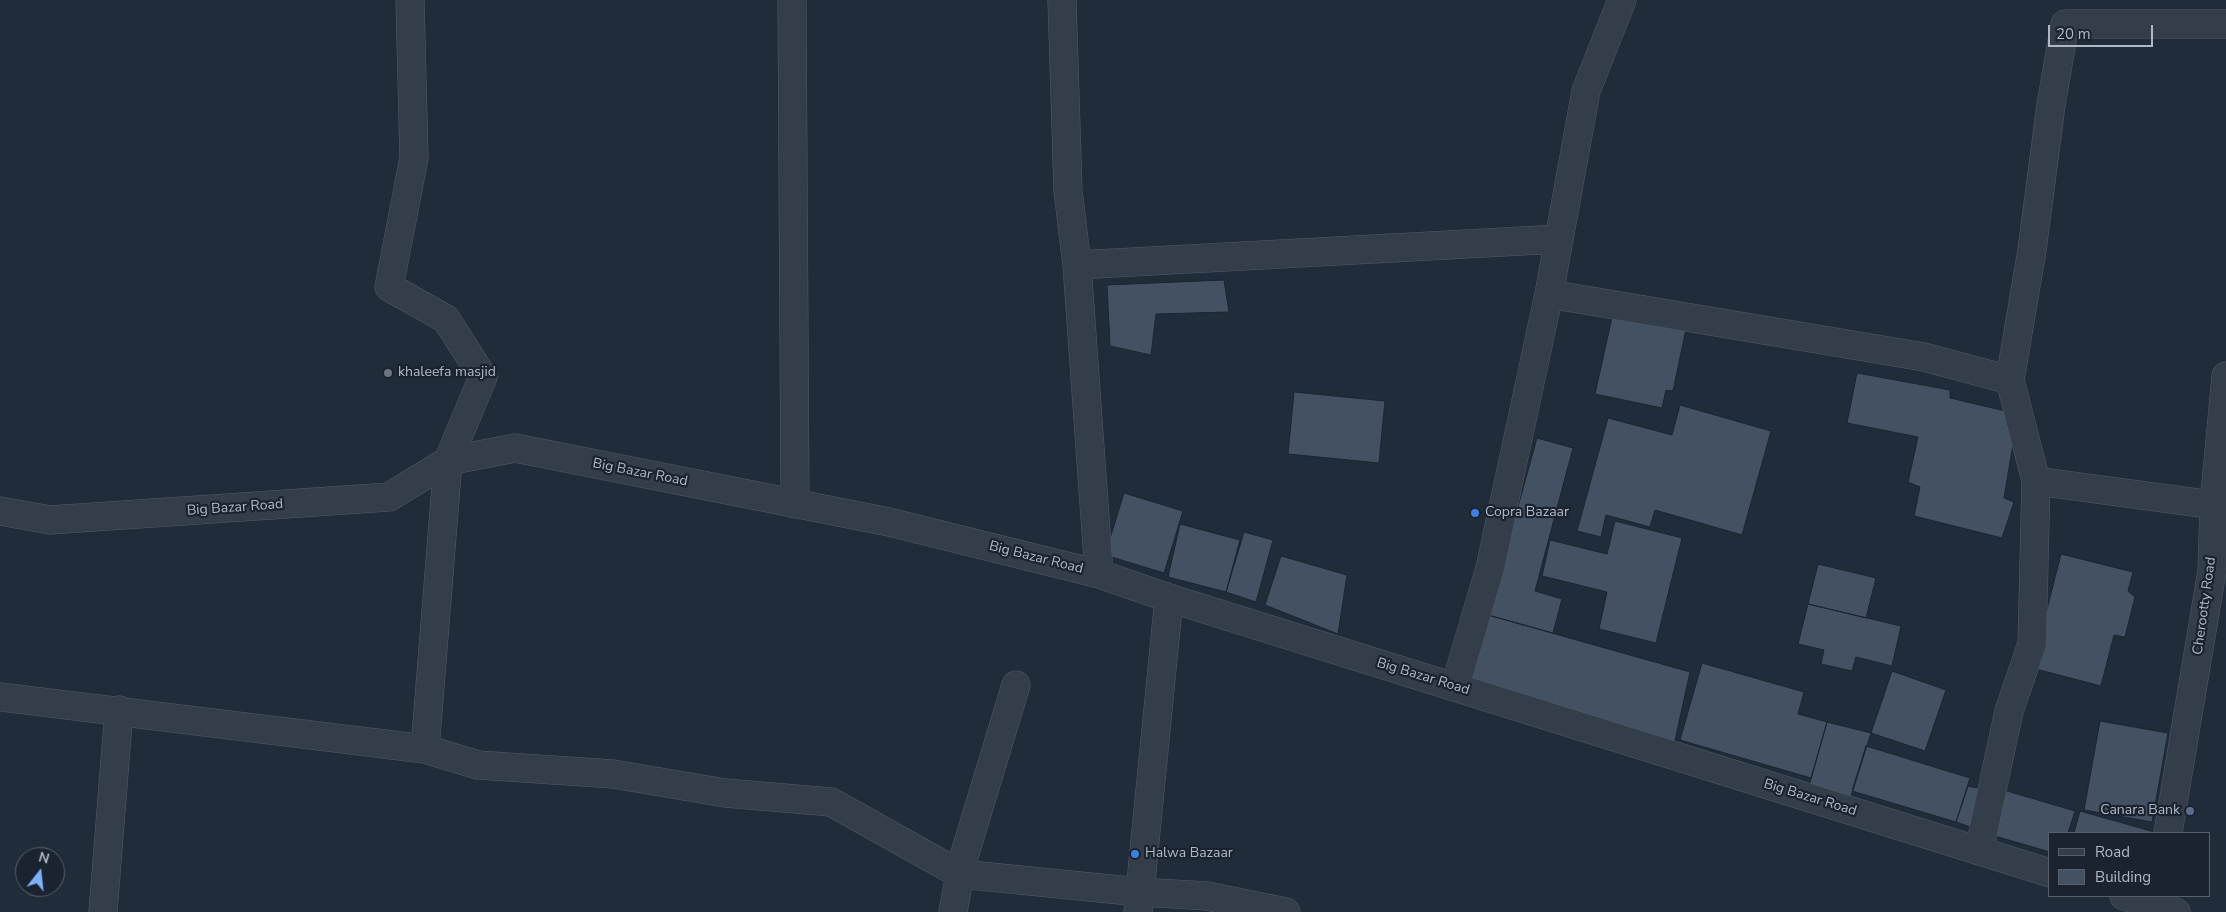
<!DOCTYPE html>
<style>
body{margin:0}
#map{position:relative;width:2226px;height:912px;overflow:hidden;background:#212c3a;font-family:"Nunito Sans",sans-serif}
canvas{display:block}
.legend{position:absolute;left:2048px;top:832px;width:162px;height:65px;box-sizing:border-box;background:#1a232f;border:1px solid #565f6c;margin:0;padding:6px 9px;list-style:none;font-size:15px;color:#afb8c7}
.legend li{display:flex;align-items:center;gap:10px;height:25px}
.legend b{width:25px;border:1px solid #565f6c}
.north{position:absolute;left:15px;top:847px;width:50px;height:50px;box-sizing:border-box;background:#1a232f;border:1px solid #565f6c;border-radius:50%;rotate:16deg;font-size:14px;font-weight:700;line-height:20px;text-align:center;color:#afb8c7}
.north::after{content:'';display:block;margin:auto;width:18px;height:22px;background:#80b0fb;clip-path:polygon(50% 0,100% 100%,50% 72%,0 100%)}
.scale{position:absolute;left:2048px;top:25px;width:105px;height:22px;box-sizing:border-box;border:2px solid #afb8c7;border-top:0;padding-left:6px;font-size:15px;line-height:18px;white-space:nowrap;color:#afb8c7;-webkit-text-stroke:4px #1a232f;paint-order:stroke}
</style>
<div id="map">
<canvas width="2226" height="912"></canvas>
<ul class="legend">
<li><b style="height:6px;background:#343e4b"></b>Road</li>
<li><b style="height:14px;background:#445162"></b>Building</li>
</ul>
<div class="north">N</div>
<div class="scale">20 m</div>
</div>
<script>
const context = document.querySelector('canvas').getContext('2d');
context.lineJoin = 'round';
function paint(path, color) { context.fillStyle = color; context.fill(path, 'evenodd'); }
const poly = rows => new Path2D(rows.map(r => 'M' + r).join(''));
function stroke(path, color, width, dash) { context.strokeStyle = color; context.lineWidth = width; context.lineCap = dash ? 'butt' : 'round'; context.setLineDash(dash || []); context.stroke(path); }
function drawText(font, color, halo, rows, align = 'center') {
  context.font = font + ' "Nunito Sans",sans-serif'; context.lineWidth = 4.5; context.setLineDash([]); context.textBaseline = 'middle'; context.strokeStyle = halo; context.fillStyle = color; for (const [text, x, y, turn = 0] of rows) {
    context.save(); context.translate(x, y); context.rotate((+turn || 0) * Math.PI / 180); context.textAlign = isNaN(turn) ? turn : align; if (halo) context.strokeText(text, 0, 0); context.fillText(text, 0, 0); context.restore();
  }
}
const building = poly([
 [1224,280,1229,312,1156,314,1151,355,1110,346,1107,285,1224,280],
 [1613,313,1686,329,1673,391,1666,390,1662,408,1595,394,1613,313],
 [1857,373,1950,390,1950,398,2018,414,2004,498,2014,502,2002,538,1914,516,1920,487,1908,482,1918,437,1847,423,1857,373],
 [1294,392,1385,401,1379,463,1288,454,1294,392],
 [1680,405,1771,431,1742,535,1655,510,1650,527,1606,515,1601,537,1577,531,1608,418,1672,435,1680,405],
 [1537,438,1573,448,1535,591,1562,599,1553,633,1488,615,1537,438],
 [1124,493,1183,511,1164,573,1105,555,1124,493],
 [1615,521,1682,538,1656,643,1599,629,1607,592,1542,576,1550,540,1607,554,1615,521],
 [1180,524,1240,540,1226,592,1168,577,1180,524],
 [1244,532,1273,540,1256,602,1226,592,1244,532],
 [2061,554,2133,572,2128,591,2135,597,2125,637,2114,635,2101,686,2032,668,2061,554],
 [1281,556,1347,575,1338,634,1265,605,1281,556],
 [1818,564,1876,578,1866,618,1808,604,1818,564],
 [1808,604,1901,626,1892,666,1856,657,1852,671,1821,664,1824,650,1798,644,1808,604],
 [1488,615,1690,672,1674,745,1470,680,1488,615],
 [1702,663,1804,692,1798,714,1827,722,1811,778,1680,740,1702,663],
 [1892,671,1946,690,1925,751,1871,733,1892,671],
 [2100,721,2168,733,2152,822,2084,810,2100,721],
 [1827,722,1871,733,1847,809,1806,797,1827,722],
 [1866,746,1970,778,1956,822,1852,791,1866,746],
 [1968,786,1986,790,1976,829,1956,822,1968,786],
 [2000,789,2075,811,2068,833,2050,833,2050,852,1988,834,2000,789],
 [2080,811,2158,833,2074,833,2080,811]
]);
paint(building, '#445162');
stroke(building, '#1c2531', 1);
const minor = poly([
 [410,0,414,158,389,287,446,319,483,377,448,461,425,749],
 [792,0,795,504],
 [1062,0,1068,191,1077,265,1099,574],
 [1077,265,1559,239],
 [1549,294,1924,357,2010,380,2036,481,2214,505],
 [2010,380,2032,250,2051,105,2065,24,2226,24],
 [0,511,50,520,389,497,448,461,515,448,889,522,1099,574,1169,598,2050,873],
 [1455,687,1490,568,1549,294,1586,91,1622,0],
 [0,697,425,749,478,765,613,774,725,793,831,802,960,874,1140,892,1207,896,1286,912],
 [2168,833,2212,571,2214,505,2226,376],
 [1979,851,2009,711,2032,644,2036,481],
 [2124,896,2176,912],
 [103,912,119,710],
 [953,912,962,863,1016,685],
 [1138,912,1169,598]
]);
stroke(minor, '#525b68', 29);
stroke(minor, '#343e4b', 28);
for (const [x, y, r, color] of [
 [388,373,5,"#6b7280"],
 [1475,513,5,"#3f7fe0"],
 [2190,811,5,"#5c6f8a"],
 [1135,854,5,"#3f7fe0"]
]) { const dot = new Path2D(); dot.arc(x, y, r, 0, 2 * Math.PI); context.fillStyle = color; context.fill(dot); stroke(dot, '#1a232f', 2); }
drawText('14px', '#afb8c7', '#1a232f', [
 ["khaleefa masjid",398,373],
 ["Copra Bazaar",1485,513],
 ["Canara Bank",2180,811,"right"],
 ["Halwa Bazaar",1145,854]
], 'left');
drawText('14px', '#afb8c7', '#1a232f', [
 ["Big Bazar Road",640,473,11],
 ["Big Bazar Road",235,508,-4],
 ["Big Bazar Road",1036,558,14],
 ["Cherootty Road",2205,606,-82],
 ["Big Bazar Road",1423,677,17],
 ["Big Bazar Road",1810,798,17]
]);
</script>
